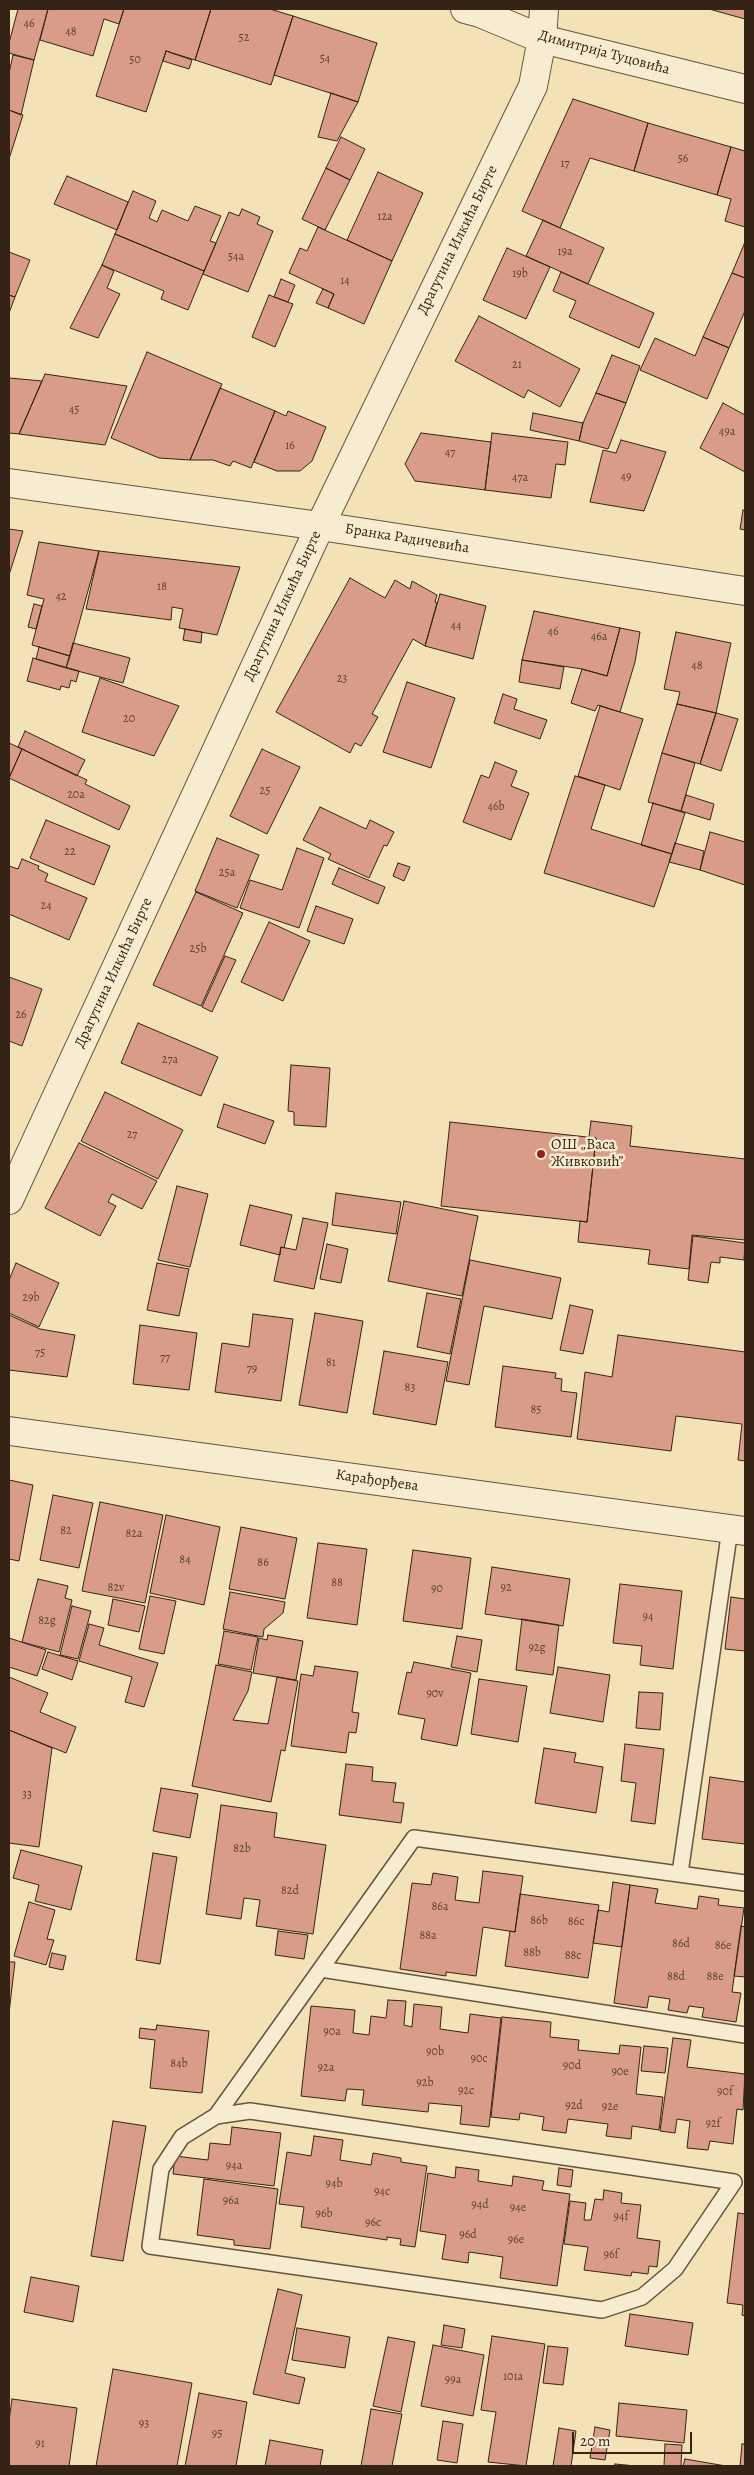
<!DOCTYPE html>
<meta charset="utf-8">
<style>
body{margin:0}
#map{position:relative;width:754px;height:2475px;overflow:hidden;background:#f4e2b7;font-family:Alegreya,serif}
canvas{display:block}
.frame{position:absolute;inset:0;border:10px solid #352415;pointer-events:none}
.scale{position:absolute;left:572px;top:2432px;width:120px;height:22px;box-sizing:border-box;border:2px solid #352415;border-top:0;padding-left:6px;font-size:15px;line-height:18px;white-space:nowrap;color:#352415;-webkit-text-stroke:4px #f8ecd0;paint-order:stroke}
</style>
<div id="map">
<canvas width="754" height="2475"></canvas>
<div class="frame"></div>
<div class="scale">20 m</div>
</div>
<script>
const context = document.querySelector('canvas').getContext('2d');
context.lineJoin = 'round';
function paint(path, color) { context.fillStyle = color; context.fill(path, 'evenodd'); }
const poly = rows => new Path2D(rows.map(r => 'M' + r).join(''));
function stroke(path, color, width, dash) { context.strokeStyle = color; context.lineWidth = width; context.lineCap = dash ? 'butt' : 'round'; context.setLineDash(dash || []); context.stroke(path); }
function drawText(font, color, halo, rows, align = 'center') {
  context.font = font + ' Alegreya,serif'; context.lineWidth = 5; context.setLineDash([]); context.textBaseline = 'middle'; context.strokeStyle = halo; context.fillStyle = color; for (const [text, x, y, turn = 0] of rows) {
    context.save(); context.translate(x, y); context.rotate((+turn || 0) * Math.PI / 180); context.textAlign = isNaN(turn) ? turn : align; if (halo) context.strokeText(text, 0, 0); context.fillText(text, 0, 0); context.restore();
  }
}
const building = poly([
 [18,9,48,9,34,60,9,53,9,43,18,9],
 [48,9,124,9,119,24,104,19,93,56,40,40,48,9],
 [124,9,211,9,195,60,166,51,146,112,96,96,124,9],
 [211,9,270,9,293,16,271,85,195,60,211,9],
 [709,9,745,9,745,19,709,9],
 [293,16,377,43,358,102,274,75,293,16],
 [166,51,192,60,189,69,163,61,166,51],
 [13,55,34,60,21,115,9,110,9,73,13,55],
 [331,93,358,102,337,141,318,137,331,93],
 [573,99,648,123,634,171,590,158,560,228,522,211,573,99],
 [9,110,23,115,9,159,9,110],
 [648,123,731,147,717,195,634,171,648,123],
 [341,137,365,149,350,180,326,168,341,137],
 [731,147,745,151,745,227,725,221,731,199,717,195,731,147],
 [326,168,350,180,325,230,302,219,326,168],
 [378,172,423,193,392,261,347,240,378,172],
 [67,176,128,202,117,230,54,204,67,176],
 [133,191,156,201,149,218,157,222,162,210,188,221,195,206,221,216,210,241,216,243,204,271,115,234,133,191],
 [242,209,260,217,257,224,273,231,248,292,203,274,229,212,239,216,242,209],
 [543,220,604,248,588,284,526,256,543,220],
 [318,227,392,261,364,324,328,308,334,294,289,273,300,248,307,251,318,227],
 [115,234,204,271,188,310,161,299,164,291,102,265,115,234],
 [745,242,745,278,732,273,745,242],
 [507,248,550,267,526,319,483,300,507,248],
 [9,252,30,260,15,297,9,295,9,252],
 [102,265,114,271,107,288,120,294,98,338,70,328,102,265],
 [561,272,654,313,639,348,569,317,576,301,553,291,561,272],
 [732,273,745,278,745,311,729,348,703,337,732,273],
 [281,279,295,285,288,302,274,297,281,279],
 [323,289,334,294,328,308,316,303,323,289],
 [9,295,15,297,9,313,9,295],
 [269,295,293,304,275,347,252,337,269,295],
 [479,316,580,369,560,407,528,390,524,398,455,361,479,316],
 [703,337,729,348,707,399,640,370,655,338,695,356,703,337],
 [147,352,222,384,190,460,159,458,111,438,147,352],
 [612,355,640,366,626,403,596,393,612,355],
 [45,374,127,386,105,445,19,434,45,374],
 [9,378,42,381,19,434,9,433,9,378],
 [220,388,275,411,251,468,233,461,230,466,213,460,190,460,220,388],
 [596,393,626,403,608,449,579,441,583,423,596,393],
 [723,403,745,415,745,472,700,448,723,403],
 [275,411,286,416,288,411,326,427,312,461,300,471,277,471,254,462,275,411],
 [533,413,583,423,579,441,530,430,533,413],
 [421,433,491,442,485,490,415,481,405,464,421,433],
 [492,433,568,442,565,465,556,464,551,498,485,490,492,433],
 [621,440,666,452,644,511,590,502,603,450,616,453,621,440],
 [743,510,745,511,745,530,740,529,743,510],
 [9,529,23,531,9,575,9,529],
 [39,542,99,551,70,656,32,645,44,599,27,595,39,542],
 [99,551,240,567,217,635,179,628,183,609,172,607,171,620,86,609,99,551],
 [350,578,385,598,395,580,410,589,412,581,437,595,435,602,437,603,425,646,413,639,372,714,378,717,361,746,355,743,350,753,276,712,350,578],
 [440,594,486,606,473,659,425,646,440,594],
 [34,604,42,606,36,629,28,627,34,604],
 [534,611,620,628,607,676,582,669,522,660,534,611],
 [620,628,640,632,635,662,620,712,598,705,595,711,571,703,582,669,607,676,620,628],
 [185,629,202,632,201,643,183,640,185,629],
 [676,632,731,643,716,713,677,704,680,692,664,689,676,632],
 [73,643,130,658,123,683,66,668,73,643],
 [39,647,70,656,66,668,36,659,39,647],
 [33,658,79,671,76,682,71,680,69,688,61,686,60,690,27,681,33,658],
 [522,660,564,667,560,689,519,682,522,660],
 [100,678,179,706,154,756,82,732,100,678],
 [407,682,455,698,431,768,383,752,407,682],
 [503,694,517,699,514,709,547,720,540,739,494,723,503,694],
 [677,704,716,713,700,764,662,753,677,704],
 [600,706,643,719,620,790,578,776,600,706],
 [716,713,738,719,721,771,700,764,716,713],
 [25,731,85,760,77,776,18,747,25,731],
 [9,743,22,749,9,778,9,743],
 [22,749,87,780,85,784,130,806,119,830,9,778,22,749],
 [262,749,300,767,267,834,230,816,262,749],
 [662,753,695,763,681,811,648,802,662,753],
 [495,762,517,771,511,786,529,793,511,840,463,822,481,775,489,778,495,762],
 [575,776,605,785,591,829,672,854,654,907,544,873,575,776],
 [686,795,714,804,710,820,681,811,686,795],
 [653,803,685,813,672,854,641,845,653,803],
 [320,807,366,829,370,820,394,832,387,846,384,845,369,878,328,859,331,854,303,840,320,807],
 [46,820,110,846,94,885,30,858,46,820],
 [710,832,745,842,745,885,700,870,710,832],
 [217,838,259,855,237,908,195,891,217,838],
 [675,843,704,851,700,870,669,862,675,843],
 [297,848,324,858,299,928,240,908,250,880,282,890,297,848],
 [22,859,39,866,38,869,48,874,45,881,87,898,69,940,9,914,9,866,18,869,22,859],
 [398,863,410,867,404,881,393,876,398,863],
 [339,868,385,887,378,904,332,884,339,868],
 [196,892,243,913,201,1006,153,985,196,892],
 [316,906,353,919,344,944,307,931,316,906],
 [269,922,310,941,283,1001,241,982,269,922],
 [225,956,236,960,212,1012,202,1007,225,956],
 [9,977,42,989,22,1046,9,1041,9,977],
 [138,1023,218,1057,201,1096,121,1063,138,1023],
 [291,1065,330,1068,326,1127,294,1125,294,1112,288,1111,291,1065],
 [105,1092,183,1130,158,1179,81,1141,105,1092],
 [224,1104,274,1121,265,1144,217,1127,224,1104],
 [591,1121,632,1126,630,1146,745,1159,745,1240,692,1235,689,1269,648,1264,650,1250,578,1242,580,1221,587,1222,596,1138,589,1137,591,1121],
 [450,1122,596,1138,587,1222,441,1206,450,1122],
 [79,1143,157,1181,142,1209,112,1194,108,1202,116,1206,100,1236,45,1208,79,1143],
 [177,1186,208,1194,190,1267,158,1260,177,1186],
 [336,1193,401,1202,396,1234,332,1225,336,1193],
 [404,1201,478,1216,462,1296,388,1281,404,1201],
 [250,1205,292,1215,284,1248,281,1247,280,1255,240,1245,250,1205],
 [303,1218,328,1223,314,1289,274,1281,281,1247,296,1250,303,1218],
 [693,1236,745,1243,744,1260,720,1257,720,1263,711,1262,708,1283,688,1280,693,1236],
 [327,1244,348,1249,341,1283,320,1279,327,1244],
 [470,1260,561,1278,552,1319,484,1306,469,1385,446,1381,470,1260],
 [16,1263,59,1283,39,1327,9,1313,9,1280,16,1263],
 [157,1263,189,1269,179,1316,147,1310,157,1263],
 [427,1293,461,1299,450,1354,417,1347,427,1293],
 [570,1305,593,1310,583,1354,560,1350,570,1305],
 [315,1313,363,1321,347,1413,299,1405,315,1313],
 [253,1314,293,1319,281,1401,215,1392,222,1343,249,1347,253,1314],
 [9,1315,40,1329,75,1335,67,1377,9,1370,9,1315],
 [140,1325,197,1333,189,1390,133,1384,140,1325],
 [618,1335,745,1352,745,1461,738,1460,742,1424,676,1416,671,1451,577,1439,585,1372,612,1377,618,1335],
 [384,1351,448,1362,436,1425,373,1414,384,1351],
 [503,1366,556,1373,555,1378,562,1379,561,1391,577,1393,571,1437,495,1427,503,1366],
 [9,1480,33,1485,19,1561,9,1559,9,1480],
 [53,1495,93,1503,79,1568,40,1560,53,1495],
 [100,1502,163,1515,145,1603,82,1591,100,1502],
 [166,1515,220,1527,204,1605,150,1593,166,1515],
 [241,1527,297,1538,285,1599,229,1589,241,1527],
 [318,1543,367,1549,357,1625,307,1618,318,1543],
 [413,1550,471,1558,462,1629,403,1621,413,1550],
 [492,1567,570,1579,563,1626,485,1614,492,1567],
 [38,1579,68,1586,65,1598,72,1600,59,1652,22,1642,38,1579],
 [620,1584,682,1591,673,1669,640,1665,642,1646,613,1643,620,1584],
 [230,1592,285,1602,283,1613,264,1629,263,1637,223,1629,230,1592],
 [150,1596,176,1601,164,1654,139,1649,150,1596],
 [731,1597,745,1599,745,1651,725,1649,731,1597],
 [113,1599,145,1606,139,1632,108,1625,113,1599],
 [72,1606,91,1611,78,1659,60,1655,72,1606],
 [522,1619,559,1625,553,1675,516,1670,522,1619],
 [89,1624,104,1628,99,1645,158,1663,144,1707,125,1702,132,1677,79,1661,89,1624],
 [224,1631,258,1637,251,1670,218,1664,224,1631],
 [268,1635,303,1641,296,1680,253,1673,259,1638,267,1640,268,1635],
 [457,1636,482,1640,477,1672,451,1667,457,1636],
 [9,1638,46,1650,37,1676,9,1667,9,1638],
 [48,1652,78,1661,72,1680,42,1669,48,1652],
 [414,1662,471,1673,457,1746,421,1739,425,1719,398,1714,407,1672,411,1673,414,1662],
 [216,1665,252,1672,248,1691,233,1720,268,1724,277,1677,298,1681,285,1751,281,1750,271,1802,192,1786,216,1665],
 [315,1666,358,1672,352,1712,359,1713,356,1733,349,1732,346,1753,291,1746,301,1674,313,1676,315,1666],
 [558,1667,610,1675,603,1722,550,1713,558,1667],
 [9,1677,48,1693,40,1712,76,1727,66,1753,9,1730,9,1677],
 [479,1679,527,1686,518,1742,471,1734,479,1679],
 [639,1692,663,1693,660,1730,636,1728,639,1692],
 [9,1730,52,1748,39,1847,9,1843,9,1730],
 [625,1744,664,1749,655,1824,631,1821,636,1783,621,1781,625,1744],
 [544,1748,576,1753,574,1762,603,1767,596,1813,535,1803,544,1748],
 [346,1764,373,1767,372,1781,396,1783,393,1802,404,1803,401,1823,339,1815,346,1764],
 [710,1777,745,1782,745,1844,702,1839,710,1777],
 [161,1788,198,1794,190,1838,153,1831,161,1788],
 [221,1805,277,1813,274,1837,326,1845,313,1934,256,1926,260,1900,244,1898,241,1919,206,1914,221,1805],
 [21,1850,82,1866,71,1910,35,1901,39,1885,13,1878,21,1850],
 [153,1853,177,1857,160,1964,136,1960,153,1853],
 [483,1871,523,1876,515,1932,483,1927,476,1976,446,1972,446,1976,400,1969,412,1883,431,1885,433,1873,458,1877,455,1900,479,1903,483,1871],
 [613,1882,630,1885,622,1947,593,1943,598,1910,609,1912,613,1882],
 [630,1885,658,1889,655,1903,697,1909,699,1896,719,1899,718,1905,744,1908,732,1992,741,1993,736,2022,702,2017,704,2008,689,2006,687,2013,668,2010,670,1999,649,1996,647,2008,614,2003,630,1885],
 [520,1894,599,1905,588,1978,505,1966,510,1931,515,1932,520,1894],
 [29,1902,55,1910,47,1939,54,1940,46,1965,14,1956,29,1902],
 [741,1926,745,1927,745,1977,734,1976,741,1926],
 [278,1931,308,1935,304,1959,275,1955,278,1931],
 [52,1953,66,1956,63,1970,49,1967,52,1953],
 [9,1962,15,1962,9,2013,9,1962],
 [388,2000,406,2001,404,2025,412,2027,414,2004,442,2007,440,2029,468,2033,470,2014,501,2018,489,2127,460,2124,462,2106,429,2103,428,2112,362,2105,364,2090,347,2089,345,2101,301,2096,311,2006,355,2010,353,2033,369,2035,371,2016,386,2018,388,2000],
 [502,2017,551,2022,550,2037,579,2040,578,2050,619,2054,620,2045,641,2047,636,2094,663,2097,659,2130,632,2126,631,2139,606,2136,608,2124,568,2119,566,2133,542,2130,544,2117,520,2113,519,2120,491,2117,502,2017],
 [157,2025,209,2031,202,2093,150,2088,155,2040,139,2038,140,2028,156,2030,157,2025],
 [673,2038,691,2040,687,2067,745,2074,743,2110,737,2109,733,2144,710,2141,708,2150,687,2148,690,2121,677,2119,675,2133,660,2131,673,2038],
 [644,2046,668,2048,665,2073,641,2071,644,2046],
 [113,2121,146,2126,123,2261,91,2256,113,2121],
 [232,2127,281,2133,274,2186,173,2174,175,2156,208,2160,210,2143,230,2145,232,2127],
 [314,2136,343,2140,340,2160,371,2165,373,2153,401,2158,401,2162,427,2166,415,2247,400,2245,401,2239,387,2237,387,2240,301,2227,304,2207,279,2204,287,2152,311,2156,314,2136],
 [456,2167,479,2170,478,2181,512,2186,513,2176,544,2181,542,2190,570,2194,557,2286,500,2278,503,2257,469,2252,468,2263,442,2259,446,2235,420,2231,428,2173,455,2178,456,2167],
 [559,2168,573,2170,571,2187,557,2185,559,2168],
 [204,2179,278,2189,270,2249,234,2245,234,2240,197,2235,204,2179],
 [604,2190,622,2193,621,2203,641,2205,637,2238,660,2241,657,2267,649,2266,648,2274,632,2272,631,2276,584,2270,588,2247,564,2244,570,2201,586,2203,584,2220,591,2220,595,2199,603,2200,604,2190],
 [738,2213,745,2214,745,2316,742,2315,743,2305,727,2303,738,2213],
 [31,2277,79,2286,73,2322,24,2312,31,2277],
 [278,2289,302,2295,285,2373,305,2378,299,2404,253,2394,278,2289],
 [630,2314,693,2323,688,2355,625,2346,630,2314],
 [444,2325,465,2329,462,2348,441,2345,444,2325],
 [297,2328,350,2337,345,2368,292,2360,297,2328],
 [492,2336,545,2344,526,2466,488,2462,496,2412,481,2410,492,2336],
 [388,2337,415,2342,401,2412,373,2406,388,2337],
 [433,2345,484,2355,473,2416,421,2406,433,2345],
 [548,2346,568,2348,563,2385,543,2383,548,2346],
 [113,2369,192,2383,177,2466,96,2466,113,2369],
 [199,2393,247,2402,236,2466,185,2466,199,2393],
 [12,2399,77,2408,69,2466,9,2466,9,2421,12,2399],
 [619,2403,687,2410,684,2443,616,2436,619,2403],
 [371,2409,402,2414,392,2466,361,2466,371,2409],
 [443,2421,463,2424,457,2463,437,2460,443,2421],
 [595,2427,610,2430,605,2460,590,2458,595,2427],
 [559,2428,576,2431,571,2466,553,2466,559,2428],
 [270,2440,323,2450,320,2466,265,2466,270,2440],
 [665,2444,682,2445,681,2466,664,2466,665,2444],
 [742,2444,745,2444,745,2466,740,2466,742,2444],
 [685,2459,726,2466,683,2466,685,2459],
 [615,2464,636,2466,614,2466,615,2464]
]);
paint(building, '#d89c88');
stroke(building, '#352415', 1);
const service = poly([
 [680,1873,730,1529],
 [321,1969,745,2035],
 [250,2111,734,2182,675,2269,642,2297,602,2310,150,2246,161,2169,182,2137,216,2116,250,2111],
 [216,2116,414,1838,745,1883]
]);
const minor = poly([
 [9,483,320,526,745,591],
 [9,1200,320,526,533,86,542,39,544,9],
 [9,1431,745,1531]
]);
const tertiary = poly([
 [465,9,480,13,542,39,745,89]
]);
stroke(service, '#65543e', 18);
stroke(minor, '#65543e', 30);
stroke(tertiary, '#65543e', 30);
stroke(service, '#f8ecd0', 15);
stroke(minor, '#f8ecd0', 28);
stroke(tertiary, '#f8ecd0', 28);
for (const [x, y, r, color] of [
 [541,1154,5,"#8f2418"]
]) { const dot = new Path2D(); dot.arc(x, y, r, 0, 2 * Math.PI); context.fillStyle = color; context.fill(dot); stroke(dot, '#f8ecd0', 2); }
drawText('12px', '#5e4232', null, [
 ["46",29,24],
 ["48",71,32],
 ["52",244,38],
 ["54",325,59],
 ["50",135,60],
 ["56",683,159],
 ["17",565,164],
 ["12a",385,217],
 ["19a",565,252],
 ["54a",236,257],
 ["19b",520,274],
 ["14",345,281],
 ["21",517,365],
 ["45",74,410],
 ["49a",727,432],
 ["16",290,446],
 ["47",450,453],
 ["49",626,477],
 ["47a",520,478],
 ["18",162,587],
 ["42",61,597],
 ["44",456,626],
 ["46",553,632],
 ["46a",599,637],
 ["48",697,666],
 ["23",342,679],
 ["20",129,719],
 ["25",265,791],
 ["20a",76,795],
 ["46b",496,807],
 ["22",70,852],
 ["25a",227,873],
 ["24",46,906],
 ["25b",198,949],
 ["26",21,1015],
 ["27a",170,1060],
 ["27",132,1135],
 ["29b",31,1298],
 ["75",40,1353],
 ["77",165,1358],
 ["81",331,1363],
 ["79",252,1369],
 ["83",410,1388],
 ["85",536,1410],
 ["82",66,1531],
 ["82a",134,1534],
 ["84",185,1560],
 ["86",263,1563],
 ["88",337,1583],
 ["82v",116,1588],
 ["92",506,1588],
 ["90",437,1589],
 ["94",648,1617],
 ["82g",47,1621],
 ["92g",537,1648],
 ["90v",435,1694],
 ["33",27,1795],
 ["82b",242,1849],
 ["82d",290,1891],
 ["86a",440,1907],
 ["86b",539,1921],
 ["86c",576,1922],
 ["88a",428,1936],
 ["86d",681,1944],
 ["86e",723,1946],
 ["88b",532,1953],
 ["88c",573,1956],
 ["88d",676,1977],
 ["88e",715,1977],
 ["90a",332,2032],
 ["90b",435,2052],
 ["90c",479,2059],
 ["84b",179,2064],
 ["90d",572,2066],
 ["92a",326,2068],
 ["90e",620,2072],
 ["92b",425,2083],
 ["92c",466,2091],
 ["90f",725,2092],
 ["92d",574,2106],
 ["92e",610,2107],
 ["92f",713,2124],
 ["94a",234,2166],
 ["94b",334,2184],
 ["94c",382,2192],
 ["96a",231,2201],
 ["94d",480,2205],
 ["94e",518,2208],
 ["96b",324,2214],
 ["94f",621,2217],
 ["96c",373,2223],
 ["96d",468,2235],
 ["96e",516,2240],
 ["96f",611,2255],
 ["101a",513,2377],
 ["99a",453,2380],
 ["93",144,2424],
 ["95",217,2434],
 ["91",40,2444]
]);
drawText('15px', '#352415', '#f8ecd0', [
 ["Димитрија Туцовића",604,53,15],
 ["Драгутина Илкића Бирте",458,240,-64],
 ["Бранка Радичевића",407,539,9],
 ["Драгутина Илкића Бирте",283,606,-65],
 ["Драгутина Илкића Бирте",114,973,-65],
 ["Карађорђева",377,1481,8]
]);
drawText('15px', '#352415', '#f8ecd0', [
 ["ОШ „Васа",551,1145],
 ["Живковић”",551,1162]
], 'left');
</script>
